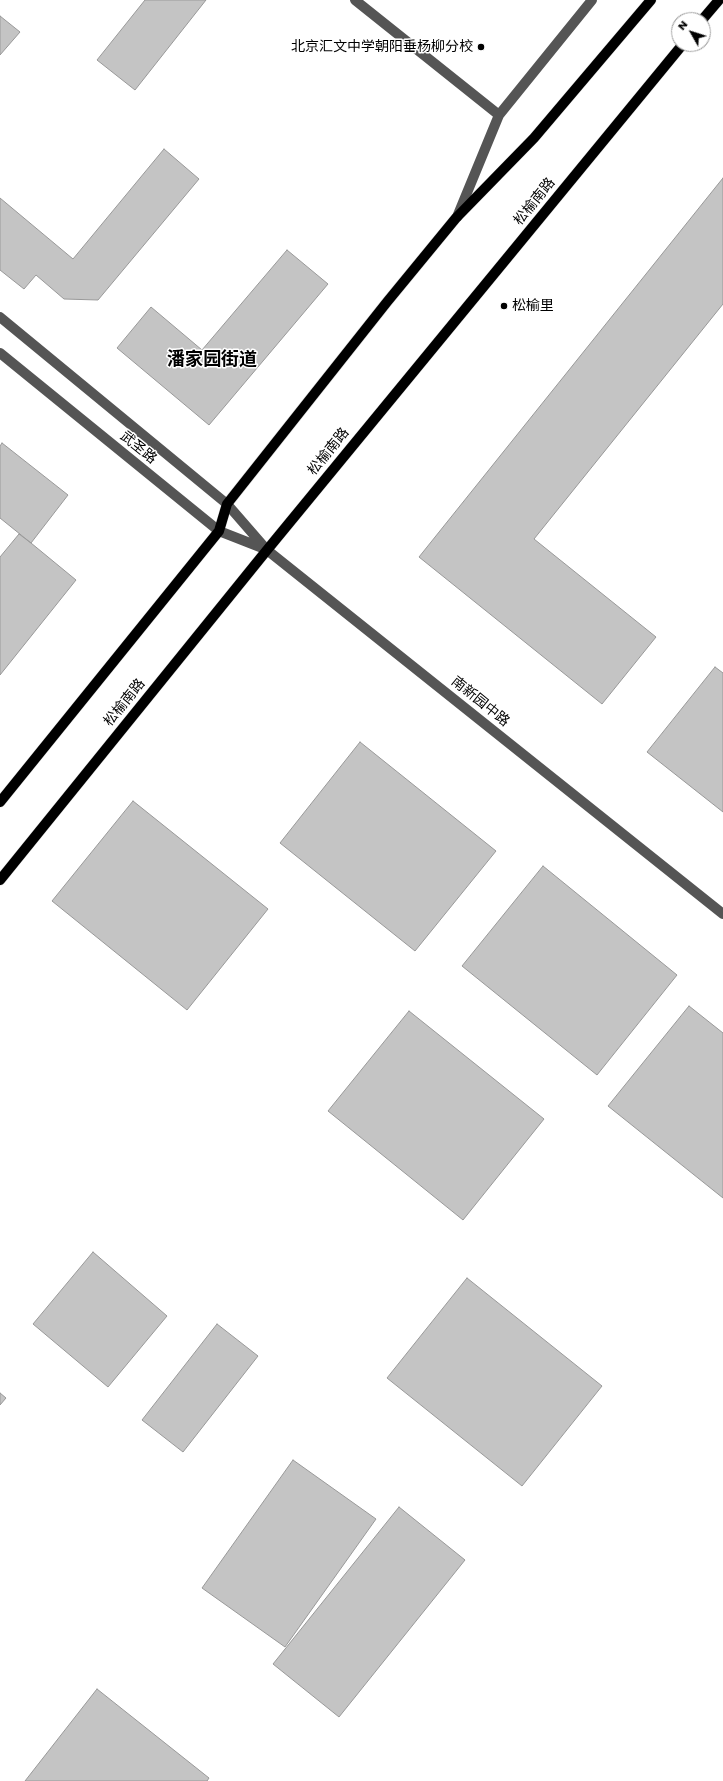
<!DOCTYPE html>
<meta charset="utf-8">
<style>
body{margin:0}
#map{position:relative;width:723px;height:1781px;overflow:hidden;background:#fff;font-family:Poppins,sans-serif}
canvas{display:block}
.north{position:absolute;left:671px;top:12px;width:40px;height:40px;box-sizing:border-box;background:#fff;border:1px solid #999;border-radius:50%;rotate:309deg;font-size:11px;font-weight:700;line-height:16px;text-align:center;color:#000}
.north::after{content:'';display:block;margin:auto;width:14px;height:18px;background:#000;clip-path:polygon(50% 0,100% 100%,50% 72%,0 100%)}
</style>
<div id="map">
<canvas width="723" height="1781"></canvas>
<div class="north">N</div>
</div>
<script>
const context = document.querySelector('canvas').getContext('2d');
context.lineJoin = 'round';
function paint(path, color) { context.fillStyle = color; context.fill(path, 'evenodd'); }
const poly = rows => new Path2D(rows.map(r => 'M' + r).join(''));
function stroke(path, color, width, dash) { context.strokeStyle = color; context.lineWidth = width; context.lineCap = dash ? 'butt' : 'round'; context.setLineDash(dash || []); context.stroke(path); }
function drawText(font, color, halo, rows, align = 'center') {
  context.font = font + ' Poppins,"Noto Sans SC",sans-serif'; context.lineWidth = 3; context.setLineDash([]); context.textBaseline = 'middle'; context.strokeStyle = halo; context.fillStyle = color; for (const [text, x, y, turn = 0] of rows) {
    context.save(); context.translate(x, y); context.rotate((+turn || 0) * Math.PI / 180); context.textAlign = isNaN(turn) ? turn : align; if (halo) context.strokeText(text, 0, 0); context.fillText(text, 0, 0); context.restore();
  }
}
const building = poly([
 [145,0,206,0,135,90,97,60,145,0],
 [0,16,20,32,0,55,0,16],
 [164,149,199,179,98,300,64,299,36,275,24,289,0,270,0,198,73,259,164,149],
 [723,178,723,304,534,539,656,637,602,704,419,557,723,178],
 [287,250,328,284,209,425,117,348,151,307,202,350,287,250],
 [2,443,68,495,31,543,0,518,0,446,2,443],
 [19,534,31,543,76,580,0,675,0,557,19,534],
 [715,667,723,673,723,812,647,752,715,667],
 [360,742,496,851,415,951,280,843,360,742],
 [133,801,268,909,187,1010,52,901,133,801],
 [543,866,677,975,597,1075,462,966,543,866],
 [689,1006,723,1033,723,1198,608,1106,689,1006],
 [409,1011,544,1119,463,1220,328,1111,409,1011],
 [93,1252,167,1316,108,1387,33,1324,93,1252],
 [467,1278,602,1386,522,1486,387,1378,467,1278],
 [217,1324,258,1356,183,1452,142,1420,217,1324],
 [0,1393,6,1398,0,1405,0,1393],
 [293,1460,376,1519,285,1647,202,1588,293,1460],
 [399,1507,465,1560,339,1717,273,1664,399,1507],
 [97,1689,209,1778,207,1781,25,1781,97,1689]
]);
paint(building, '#c4c4c4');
stroke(building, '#999', 1);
const major = poly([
 [702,20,719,0],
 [0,802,219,531,227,504,387,302,456,218,534,138,651,0],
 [0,880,267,550,683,44]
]);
stroke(major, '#dbdbdb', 11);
stroke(poly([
 [355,0,499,115],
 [457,217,499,115,592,0],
 [0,317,227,504,267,550,723,914],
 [0,353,219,531,265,549]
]), '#555', 10);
stroke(major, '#000', 10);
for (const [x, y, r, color] of [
 [481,47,4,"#000"],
 [504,306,4,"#000"]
]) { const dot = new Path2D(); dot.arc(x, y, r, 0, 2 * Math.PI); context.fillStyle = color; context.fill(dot); stroke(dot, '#fff', 1.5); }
drawText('14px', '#000', '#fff', [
 ["北京汇文中学朝阳垂杨柳分校",473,47],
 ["松榆里",512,306,"left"]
], 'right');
drawText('14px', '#000', '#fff', [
 ["松榆南路",535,202,-51],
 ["武圣路",138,448,39],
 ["松榆南路",329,452,-51],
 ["南新园中路",480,702,39],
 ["松榆南路",125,703,-51]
]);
drawText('bold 18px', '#000', '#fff', [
 ["潘家园街道",212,360]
]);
</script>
